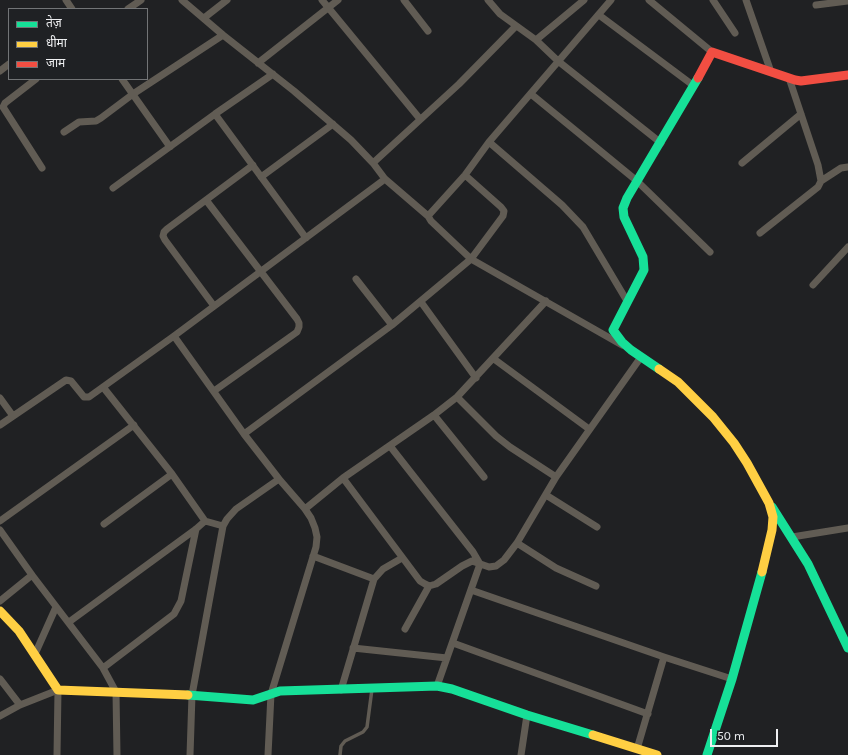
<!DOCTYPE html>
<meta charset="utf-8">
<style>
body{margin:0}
#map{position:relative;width:848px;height:755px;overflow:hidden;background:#202123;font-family:Karla,"Noto Sans Devanagari",sans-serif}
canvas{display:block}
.legend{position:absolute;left:8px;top:8px;width:140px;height:72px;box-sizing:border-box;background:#1f2124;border:1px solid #727476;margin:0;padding:5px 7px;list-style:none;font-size:12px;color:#eff0f2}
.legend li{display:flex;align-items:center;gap:8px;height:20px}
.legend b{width:20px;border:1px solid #727476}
.scale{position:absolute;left:710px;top:729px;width:68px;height:18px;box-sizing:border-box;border:2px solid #eff0f2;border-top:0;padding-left:5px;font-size:12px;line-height:14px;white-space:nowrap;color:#eff0f2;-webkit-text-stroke:3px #1f2124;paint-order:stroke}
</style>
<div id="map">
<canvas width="848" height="755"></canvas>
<ul class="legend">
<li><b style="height:5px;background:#16e098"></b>तेज़</li>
<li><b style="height:5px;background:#ffcf43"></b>धीमा</li>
<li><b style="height:5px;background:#f24e42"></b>जाम</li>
</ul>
<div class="scale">50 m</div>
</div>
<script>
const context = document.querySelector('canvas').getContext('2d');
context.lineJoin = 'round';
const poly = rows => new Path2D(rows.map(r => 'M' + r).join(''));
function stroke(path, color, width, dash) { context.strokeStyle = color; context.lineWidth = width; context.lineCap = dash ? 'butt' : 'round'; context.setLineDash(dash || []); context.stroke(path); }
stroke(poly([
 [340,755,341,746,345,741,363,732,367,727,372,689]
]), '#615c54', 3.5);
stroke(poly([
 [66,0,72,9],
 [182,0,223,35,294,91,351,140,373,163,385,179,428,216,431,221,471,259,622,345],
 [322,0,420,119],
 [404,0,428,31],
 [488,0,500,14,536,40,558,61,661,143],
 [649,0,712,52],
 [713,0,735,33],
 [746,0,771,72],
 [816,5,848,1],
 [128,9,141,0],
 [599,15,694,86],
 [204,18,227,0],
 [536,40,584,0],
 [258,63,338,0],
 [0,71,9,64],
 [36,79,5,103,3,107,42,168],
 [122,79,170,147],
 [531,94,637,181,710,252],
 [215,114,306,238],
 [64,132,79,122,96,121,101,118,133,94,223,35],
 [489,142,562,205,583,227,627,301],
 [373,163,459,84,516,26],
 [742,163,801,114],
 [261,177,333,124],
 [821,181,841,168,848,167],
 [113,188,215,114,273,74],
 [206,200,297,319,299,323,299,327,297,332,214,391],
 [428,216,465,175,489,142,611,0],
 [760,233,818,187,821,181,818,165,789,78],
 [356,279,392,325],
 [813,285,848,247],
 [421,302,476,378],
 [214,306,165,240,163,236,164,232,167,229,253,165],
 [174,336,244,434,279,479,305,509,311,518,315,528,317,537,316,547,271,694,268,755],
 [494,359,589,429],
 [103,387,172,474,205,521,223,526],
 [457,397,496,436,510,447,556,477],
 [0,398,13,416],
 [434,415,484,477],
 [0,425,66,380,71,381,84,397,89,397,174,336,385,179],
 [244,434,392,325,471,259,503,216,504,211,501,207,465,175],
 [390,446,473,552,480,564,437,686],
 [343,478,420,581,425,584,429,586,436,584,462,566,472,561,489,567,496,566,504,560,517,543,556,477,641,357],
 [546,495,597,527],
 [305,509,343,478,434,415,457,397,546,301],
 [0,521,134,425],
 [104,524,172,474],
 [0,530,32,575,103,668,116,692,117,755],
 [792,537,848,528],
 [517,543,556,568,596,586],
 [313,556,374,579],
 [471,590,664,657,732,679],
 [0,601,32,575],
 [69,622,196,529,205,521],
 [405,629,429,586],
 [453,643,648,714],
 [353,648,447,658],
 [35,654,56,607],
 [103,668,174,614,181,601,196,529],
 [0,679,20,705],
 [341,690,374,579,383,569,402,558],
 [0,716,20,705,58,690,57,755],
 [637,749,664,657],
 [190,755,192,695,223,526,227,519,236,509,279,479],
 [521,755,527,715]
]), '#615c54', 7);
stroke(poly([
 [659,369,631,350,622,342,613,330,644,270,643,257,624,217,623,208,627,198,698,78],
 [772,507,808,564,848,648],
 [188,695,253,700,280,691,437,686,452,689,527,715,593,735],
 [707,755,732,679,762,572]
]), '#16e098', 9);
stroke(poly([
 [659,369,678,382,713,417,734,443,747,463,769,503,773,517,772,530,762,572],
 [0,611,19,631,58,690,188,695],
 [593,735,657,755]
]), '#ffcf43', 9);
stroke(poly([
 [698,78,712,52,795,80,801,81,848,75]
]), '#f24e42', 9);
</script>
